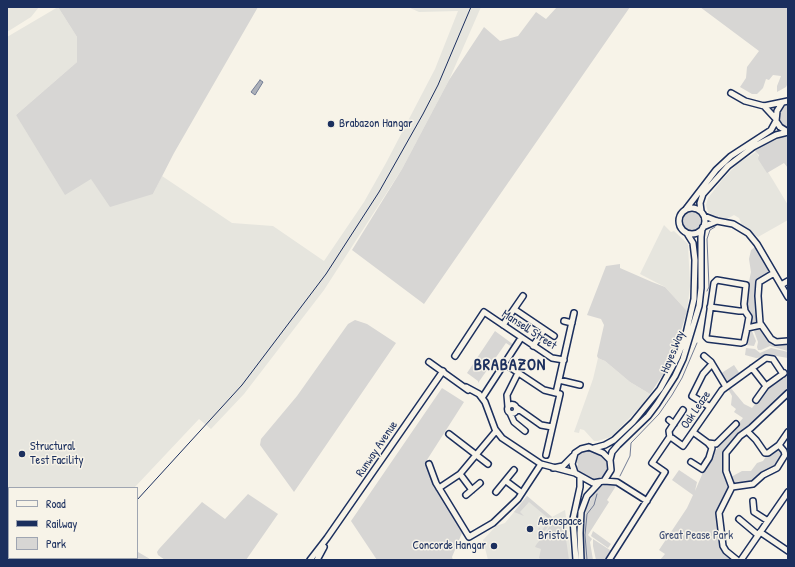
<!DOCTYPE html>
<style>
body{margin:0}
#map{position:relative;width:795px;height:567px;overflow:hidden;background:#f7f3e8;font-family:"Patrick Hand",sans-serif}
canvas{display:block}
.frame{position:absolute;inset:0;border:8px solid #1b2f5e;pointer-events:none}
.legend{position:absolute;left:8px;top:487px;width:130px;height:72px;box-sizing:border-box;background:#f7f3e8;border:1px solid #9fa5b1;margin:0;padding:5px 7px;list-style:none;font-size:12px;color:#1b2f5e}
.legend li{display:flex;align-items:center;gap:8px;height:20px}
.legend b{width:20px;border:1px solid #9fa5b1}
</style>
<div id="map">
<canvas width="795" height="567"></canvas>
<div class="frame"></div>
<ul class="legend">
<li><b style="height:5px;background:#f7f3e8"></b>Road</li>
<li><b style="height:5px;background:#1b2f5e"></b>Railway</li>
<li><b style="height:11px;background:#d7d6d4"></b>Park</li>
</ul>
</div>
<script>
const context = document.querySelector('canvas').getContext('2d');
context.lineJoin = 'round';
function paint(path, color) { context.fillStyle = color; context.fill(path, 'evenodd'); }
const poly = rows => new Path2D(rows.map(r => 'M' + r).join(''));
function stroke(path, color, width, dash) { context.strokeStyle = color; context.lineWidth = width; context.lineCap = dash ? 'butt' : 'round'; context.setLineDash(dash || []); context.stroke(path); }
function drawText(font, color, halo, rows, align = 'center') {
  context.font = font + ' "Patrick Hand",sans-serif'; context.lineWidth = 3; context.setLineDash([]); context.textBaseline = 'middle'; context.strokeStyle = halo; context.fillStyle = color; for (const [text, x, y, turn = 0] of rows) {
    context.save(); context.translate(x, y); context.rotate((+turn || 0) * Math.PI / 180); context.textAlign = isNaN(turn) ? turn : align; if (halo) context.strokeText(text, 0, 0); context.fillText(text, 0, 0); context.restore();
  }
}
paint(poly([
 [7,7,39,7,31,17,7,32],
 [58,7,77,37,77,62,16,115,91,179,153,194,162,176,232,223,273,226,324,261,364,202,386,163,435,69,458,11,419,12,408,7,481,7,449,80,402,169,324,290,244,394,211,429,199,419,134,488,9,488,9,552,7,548,7,37],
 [756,152,788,205,788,220,758,237,742,225,739,218,734,215,727,219,713,215,708,212,706,205,708,198,722,180,738,163],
 [664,225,671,232,674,231,688,244,690,286,687,311,665,287,640,274],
 [598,358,605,361,630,382,650,394,642,405,616,432,610,437,598,441,594,441,584,430,580,429,579,433,574,432,593,379],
 [527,496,552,517,565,510,572,560,488,560,483,540,496,526,505,523]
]), '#e6e5de');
paint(poly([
 [58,7,258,7,174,153,153,194,110,207,91,179,65,195,16,115,77,62,77,37],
 [557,7,630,7,424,304,352,250,402,169,449,80,484,27,500,41,518,36,536,12,546,19],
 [700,7,788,7,788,83,786,87,777,92,777,86,781,76,773,75,769,80,766,79,763,88,757,94,752,94,740,87,746,78,747,67,759,51],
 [788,104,788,128,779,121,778,118,780,110],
 [784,136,788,137,788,168,784,163,767,173,758,159,759,155,754,150],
 '681 221a10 10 0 1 1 20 0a10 10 0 1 1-20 0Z',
 [755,247,769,272,756,280,755,307,758,323,750,325,751,317,746,307,746,296,751,272,749,259,751,250],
 [620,264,620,268,652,282,665,287,687,311,675,350,664,373,650,394,630,382,605,361,598,358,597,356,604,325,601,319,587,315,606,266],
 [355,320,367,324,396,343,294,492,260,445,261,439,297,396,348,324],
 [760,329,772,343,778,345,788,343,788,351,770,346,761,350,758,350,757,347,758,342,754,331],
 [495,331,514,345,512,347,506,343,478,383,478,381,467,373],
 [752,331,756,341,754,346,746,345,749,332],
 [746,348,755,349,760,353,771,348,788,352,788,358,765,354,764,357,756,358,745,355],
 [734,365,740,374,725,384,720,374],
 [788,374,788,391,760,416,725,453,730,486,721,505,724,551,733,560,660,560,665,554,659,550,687,508,693,495,672,480,679,470,697,482,695,491,704,470,716,450,743,418,734,412,736,409,731,405,732,396,728,389,730,387,744,404,752,408,769,386],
 [442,388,464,402,425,463,437,488,462,533,452,557,453,560,377,560,351,521],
 [776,449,780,450,783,455,775,466,760,473,754,482,734,485,731,477,742,471,751,471,757,463,763,461,767,455],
 [591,450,604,458,608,464,607,472,600,479,591,480,578,472,576,467,578,465,576,460,578,455,582,452],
 [609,483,616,486,607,500,609,502,588,535,592,539,590,542,593,560,585,560,583,531,586,509,594,493,602,486],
 [248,494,278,514,246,560,165,560,158,555,157,552,159,549,202,502,225,519],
 [527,496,552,517,547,528,540,536,537,535,539,528,542,530,546,525,545,523,548,518,529,502,520,512,524,516,514,512],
 [556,518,564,525,569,560,542,560,539,558,541,549,535,547,536,545,547,531,553,520],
 [593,531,611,544,608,548,591,536],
 [593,539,613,552,608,560,596,560,593,546],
 [138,552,150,559,150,560,130,560,137,558]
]), '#d7d6d4');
const water = poly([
 [260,80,263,82,255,95,251,92,260,80]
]);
paint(water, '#acb0b9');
stroke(water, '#727c95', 1);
stroke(poly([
 [707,291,709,287,707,239,710,230,715,227],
 [620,476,630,456,631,443,659,414,672,395,682,378,697,343],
 [587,560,585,535,587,514,594,505,597,494]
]), '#727c95', 1);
const minor = poly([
 [731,93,745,101,764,106,788,101],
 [782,103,777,111,776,121,780,127,788,132],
 [764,106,776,119],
 '679 221a13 13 0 1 1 26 0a13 13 0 1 1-26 0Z',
 [686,209,716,170,731,156,771,130,776,121],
 [701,211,700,203,703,194,728,166,753,147,776,135,788,132],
 [704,216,717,221,733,224,748,233,757,244,788,297],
 [703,227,717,221],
 [774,273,759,282,758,296,760,323,771,339,776,342,788,341],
 [781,285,788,281],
 [710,307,739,311,745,311],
 [514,309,554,336],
 [564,321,572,323],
 [503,325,523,296],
 [747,328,744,342,741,343,708,339,706,337,714,283,717,280,746,285,744,304,745,311,749,317,747,328,761,325],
 [533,346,544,330],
 [455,356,484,312,552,358,564,360],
 [704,356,711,362,726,387],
 [429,362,468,390],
 [505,364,544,390,556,393],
 [752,368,766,386,784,373],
 [559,380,580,385],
 [466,387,479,394,485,402,495,429,502,438,541,464,575,473],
 [482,398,521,338],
 [756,400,766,386],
 '507.5 409a4.5 4.5 0 1 1 9 0a4.5 4.5 0 1 1-9 0Z',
 [508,407,507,395,518,373],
 [710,407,692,396,703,374,712,364],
 [517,408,541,425,552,427],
 [510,413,514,422,525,431],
 [669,420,674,424],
 [693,432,708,443,716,444,736,424],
 [449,434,488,464],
 [670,438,669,431,683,410],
 [779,445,788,432],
 [589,447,603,453,610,460,611,470,604,481,593,483,575,473,572,464,575,453,581,449,589,447],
 [594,448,605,445,614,440,633,422,660,389,677,358,685,338,694,299,695,260,693,243,688,235],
 [546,455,560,394,556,393,574,313],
 [610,460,612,452,618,445,648,416,657,404,675,376,683,359,699,306,701,288,701,237,702,229],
 [691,462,702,469,709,458,712,448,708,443],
 [429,464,436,483,469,537,493,523,518,499,541,464],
 [553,468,563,466,573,456],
 [460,474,472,490],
 [506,481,522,493],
 [604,481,617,482,647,501],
 [732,487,753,484,763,475,777,468,785,455,784,451,779,445,768,453,765,453,756,440,747,431],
 [439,488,460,474,496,431],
 [496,492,514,470],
 [466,495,480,483],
 [753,501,754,512,768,521],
 [739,519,758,535],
 [760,532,788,551],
 [310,560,327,538,443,371],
 [317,560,324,547],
 [576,560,573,519,580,487,580,477],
 [581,560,580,533,581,512,587,496,599,483],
 [609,560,665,472,652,463,669,438,672,438,683,446,722,390,766,358,773,359,783,374],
 [737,560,726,551,723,546,719,513,732,487,726,471,726,453,740,436,751,428,788,393],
 [741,560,788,492]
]);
stroke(minor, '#1b2f5e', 8);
stroke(minor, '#f7f3e8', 5);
stroke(poly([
 [137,500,242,385,326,274,379,192,423,114,438,85,471,7],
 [79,560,81,558]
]), '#1b2f5e', 1);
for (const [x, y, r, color] of [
 [331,124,4,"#1b2f5e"],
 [22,454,4,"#1b2f5e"],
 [530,529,4,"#1b2f5e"],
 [494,546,4,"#1b2f5e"]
]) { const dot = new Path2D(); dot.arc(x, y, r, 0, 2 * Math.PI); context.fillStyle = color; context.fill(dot); stroke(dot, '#f7f3e8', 1.5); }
drawText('12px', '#1b2f5e', '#f7f3e8', [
 ["Brabazon Hangar",339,124],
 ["Structural",30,447],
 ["Test Facility",30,461],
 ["Aerospace",538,522],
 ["Bristol",538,536],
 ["Concorde Hangar",486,546,"right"]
], 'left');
drawText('12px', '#1b2f5e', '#f7f3e8', [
 ["Mansell Street",529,330,33],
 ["Hayes Way",673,352,-68],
 ["Oak Leaze",696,410,-56],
 ["Runway Avenue",377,449,-56]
]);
drawText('12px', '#415076', '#f7f3e8', [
 ["Great Pease Park",696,536]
]);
context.letterSpacing = '1px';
drawText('bold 16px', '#1b2f5e', '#f7f3e8', [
 ["BRABAZON",510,366]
]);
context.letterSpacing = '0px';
</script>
